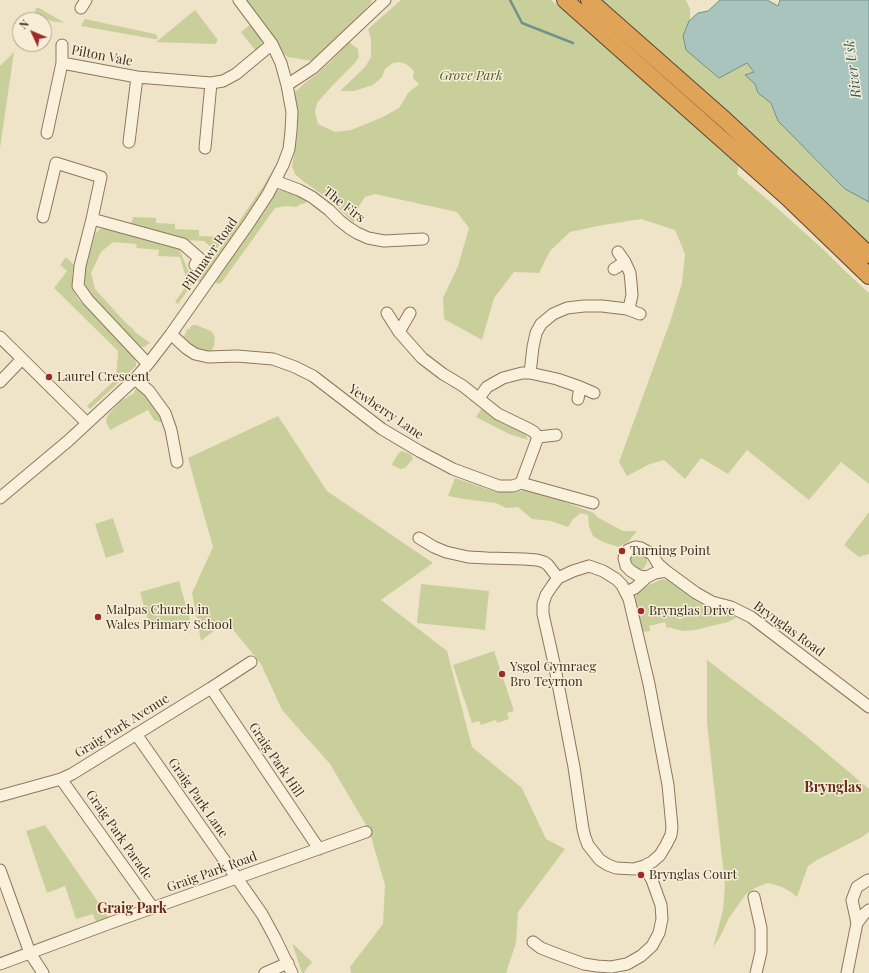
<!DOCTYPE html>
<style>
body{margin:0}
#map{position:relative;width:869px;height:973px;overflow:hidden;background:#f0e4c8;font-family:"Playfair Display",serif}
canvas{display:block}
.north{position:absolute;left:12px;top:12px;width:40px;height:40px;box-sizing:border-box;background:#f7eed8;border:1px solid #ada18e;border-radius:50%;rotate:314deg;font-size:11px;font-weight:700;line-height:16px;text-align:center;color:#3d2e20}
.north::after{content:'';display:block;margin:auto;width:14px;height:18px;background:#9e2a2b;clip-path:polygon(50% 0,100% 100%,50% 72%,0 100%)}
</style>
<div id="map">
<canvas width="869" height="973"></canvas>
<div class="north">N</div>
</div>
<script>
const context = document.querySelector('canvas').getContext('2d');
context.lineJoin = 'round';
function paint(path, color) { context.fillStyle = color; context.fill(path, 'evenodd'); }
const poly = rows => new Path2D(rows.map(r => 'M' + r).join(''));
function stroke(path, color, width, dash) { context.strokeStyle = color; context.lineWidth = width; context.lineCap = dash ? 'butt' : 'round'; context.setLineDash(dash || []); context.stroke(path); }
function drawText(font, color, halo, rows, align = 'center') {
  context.font = font + ' "Playfair Display",serif'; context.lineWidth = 3; context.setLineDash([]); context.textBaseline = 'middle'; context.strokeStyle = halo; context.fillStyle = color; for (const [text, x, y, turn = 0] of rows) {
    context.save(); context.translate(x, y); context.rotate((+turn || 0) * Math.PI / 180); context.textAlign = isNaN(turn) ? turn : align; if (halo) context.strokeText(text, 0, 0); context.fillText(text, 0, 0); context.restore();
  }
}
paint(poly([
 [245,0,372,0,370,5,333,42,312,61,288,57,282,53],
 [401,0,551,0,689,116,739,164,737,174,768,200,824,250,847,273,869,293,869,484,841,462,809,500,747,450,728,474,701,458,685,479,664,460,650,464,627,476,619,462,671,319,682,283,685,254,675,230,641,219,603,225,570,232,550,251,539,273,514,272,494,298,482,340,444,319,443,298,458,266,469,228,457,212,375,194,365,197,359,206,354,223,330,200,303,181,295,174,292,166,296,144,298,126,295,92,306,82,317,74,330,62,349,42,358,49,359,57,354,64,332,86,317,103,315,112,318,124,335,132,351,130,383,117,399,108,408,93,419,84,413,78,414,71,406,64,399,62,393,63,385,69,382,77,373,85,354,91,340,91,365,67,371,57,371,39,368,29],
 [602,0,686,0,690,9,690,20,698,13,708,11,720,0,768,0,778,6,780,0,791,0,750,66,754,72,869,178,869,243,789,167,702,88],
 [36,8,39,8,65,23,51,21,35,12,35,11],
 [195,10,218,40,215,44,156,42],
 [85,19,155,34,158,37,157,39,154,39,81,26],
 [251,24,262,41,261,46,256,51,241,32],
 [14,52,0,148,0,66],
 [281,157,282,159,267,186,200,283,198,281,264,185],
 [275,190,291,191,294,193,296,195,306,198,307,201,305,203,299,205,296,207,285,206,275,208,222,282,219,284,216,283,215,280],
 [133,217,156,218,156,223,175,224,175,229,199,230,199,236,222,237,224,238,216,250,214,250,204,241,186,240,131,224],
 [103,228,111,230,179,249,188,270,196,277,196,279,178,304,175,302,186,286,183,284,186,278,180,257,158,256,159,250,136,248,137,244,113,242,101,252,91,273,95,289,125,322,132,328,135,332,150,343,144,347,141,347,139,345,85,288,84,275,95,234,100,229],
 [66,257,74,265,72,274,72,287,78,299,133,355,136,362,136,366,132,370,90,409,87,406,117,378,116,377,118,354,118,351,54,288,67,271,60,265],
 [193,325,196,325,211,331,215,337,214,346,212,350,205,352,196,350,182,339,186,333,187,329,190,329,190,327],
 [139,387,152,403,156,410,162,418,162,421,160,422,154,420,148,410,110,430,106,422,107,417,109,414,121,401,134,393,135,390],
 [482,408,502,422,525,433,528,440,509,434,476,417],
 [278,416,327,491,433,563,381,600,447,651,472,747,522,788,546,839,565,849,518,912,516,943,506,973,351,973,350,967,383,924,385,885,369,830,330,764,282,710,261,664,226,621,201,641,192,593,213,547,188,458],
 [402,451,410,454,412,456,413,459,405,468,400,469,392,465,392,464,398,454,400,452],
 [455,478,496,492,509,492,529,490,557,499,594,513,597,517,623,531,637,531,628,542,619,547,603,542,593,536,589,527,588,515,581,513,573,519,568,527,551,521,532,519,518,507,506,508,496,503,464,499,448,496],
 [869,512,869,554,859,557,844,545],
 [113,518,124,552,106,558,95,524],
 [637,552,645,555,647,560,647,563,644,568,638,571,629,563,630,558,634,553],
 [667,579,672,582,697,602,711,609,734,615,736,617,734,619,728,622,695,630,684,631,674,629,670,627,667,628,665,622,649,626,650,631,642,632,636,602,635,596,639,592,649,585,660,580],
 [179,581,190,620,151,631,140,592],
 [421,584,489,591,485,630,417,623],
 [494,651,514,711,507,713,509,719,497,723,496,720,481,725,479,721,472,723,453,665],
 [707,660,805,735,869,789,869,832,862,837,817,860,808,866,797,897,791,892,782,887,768,883,755,888,746,894,729,918,720,937,713,948,723,910,725,885,707,723],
 [45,825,109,918,96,922,93,914,76,919,65,886,47,893,26,831],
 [292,943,312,962,304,972,305,973,302,973]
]), '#c9cf9b');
const water = poly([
 [720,0,767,0,778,6,780,0,869,0,869,202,845,189,778,121,771,103,758,93,755,84,745,75,754,72,747,63,719,78,686,50,683,36,689,21,698,13,708,11,720,0]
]);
paint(water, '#a9c4bc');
stroke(water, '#6f938a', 1);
stroke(poly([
 [510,0,522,23,573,43]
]), '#6f938a', 2.5);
const minor = poly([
 [81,8,86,0],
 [62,63,137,77,211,83,223,81,236,74,272,44],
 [287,85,313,68,385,0],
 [47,133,62,63,62,45],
 [129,142,137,77],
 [205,148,211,83],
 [275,181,299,190,312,197,329,210,339,220,349,228,357,233,368,238,384,241,423,239],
 [43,217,56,163,101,177,92,219,80,266,78,286,88,300,148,364],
 [92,219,183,244,199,258,195,265],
 [618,252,625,262,630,273,631,283,632,295,630,304,627,309],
 [614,269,625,262],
 [387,313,399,332,422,358,443,374,463,386,498,414,529,429,534,432,538,437,521,483],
 [399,332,410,313],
 [171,334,186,348,195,354,208,357,237,356,273,359,295,367,313,376,382,429,419,451,453,469,499,486,513,486,521,483,593,503],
 [0,337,87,423],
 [530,373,533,347,536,333,541,324,553,314,567,308,584,306,602,306,627,309,640,314],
 [135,379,149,391,165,413,171,430,177,462],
 [0,382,22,359],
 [479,398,487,387,503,378,522,373,530,373,557,379,580,387,594,393],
 [578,399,580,387],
 [538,437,556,435],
 [0,498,68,441,135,379,148,364,171,334,249,223,268,194,283,165,289,149,291,131,292,112,287,85,281,63,272,44,239,0],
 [419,538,434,547,446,552,468,557,487,558,524,559,537,560,544,562,548,565,558,578],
 [589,566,603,571,616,579,622,585,629,599,649,684,668,785,672,827,671,835,666,845,660,855,652,862,644,866,634,869,616,868,608,865,600,860,588,845,585,837,583,829,574,767,554,663,543,614,543,604,546,595,552,586,558,578,573,571,589,566],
 [647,577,639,576,631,571,626,566,624,558,628,550,635,547,641,548,652,554,658,564,666,571],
 [626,592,635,588,647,577,655,573,666,571,696,593,712,602,731,607,751,617,869,707],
 [211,688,319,849],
 [136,734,262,914,275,938,292,973],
 [61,779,153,908],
 [0,796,61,779,72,774,211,688,251,662],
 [0,870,30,953,43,973],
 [754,897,761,928,761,952,756,973],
 [857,923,852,900,857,887,868,880,869,880],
 [533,942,541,948,559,955,584,964,597,966,611,967,627,964,641,956,652,946,659,933,662,919,661,905,652,880,644,866],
 [0,964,113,922,366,832],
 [265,973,288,963],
 [847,973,857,923,864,914,869,910]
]);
const highway = poly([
 [565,0,787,197,869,276],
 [589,0,725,120,820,208,869,255]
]);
stroke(minor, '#8d765c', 13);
stroke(highway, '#5b4430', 18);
stroke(minor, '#faf1dc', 11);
stroke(highway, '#e0a458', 16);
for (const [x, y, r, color] of [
 [49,377,4,"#9e2a2b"],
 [622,551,4,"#9e2a2b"],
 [641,611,4,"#9e2a2b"],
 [98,617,4,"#9e2a2b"],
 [502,674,4,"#9e2a2b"],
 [641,875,4,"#9e2a2b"]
]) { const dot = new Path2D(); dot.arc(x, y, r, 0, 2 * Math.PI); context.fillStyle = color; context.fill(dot); stroke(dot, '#f7eed8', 1.5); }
drawText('13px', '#3d2e20', '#f7eed8', [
 ["Pilton Vale",102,56,11],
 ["The Firs",344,205,38],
 ["Pillmawr Road",210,254,-55],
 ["Yewberry Lane",386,412,34],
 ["Brynglas Road",789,629,36],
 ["Graig Park Avenue",122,726,-32],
 ["Graig Park Hill",276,760,56],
 ["Graig Park Lane",198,798,55],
 ["Graig Park Parade",119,835,55],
 ["Graig Park Road",212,872,-20]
]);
drawText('italic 13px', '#4d5a26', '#f7eed8', [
 ["Grove Park",471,76]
]);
drawText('13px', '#3d2e20', '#f7eed8', [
 ["Laurel Crescent",57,377],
 ["Turning Point",630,551],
 ["Malpas Church in",106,610],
 ["Wales Primary School",106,625],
 ["Brynglas Drive",649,611],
 ["Ysgol Gymraeg",510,667],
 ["Bro Teyrnon",510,682],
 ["Brynglas Court",649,875]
], 'left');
drawText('italic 14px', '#2f5d5a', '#f7eed8', [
 ["River Usk",853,69,-97]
]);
drawText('bold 14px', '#6b2e1e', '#f7eed8', [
 ["Brynglas",833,788],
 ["Graig Park",132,909]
]);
</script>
